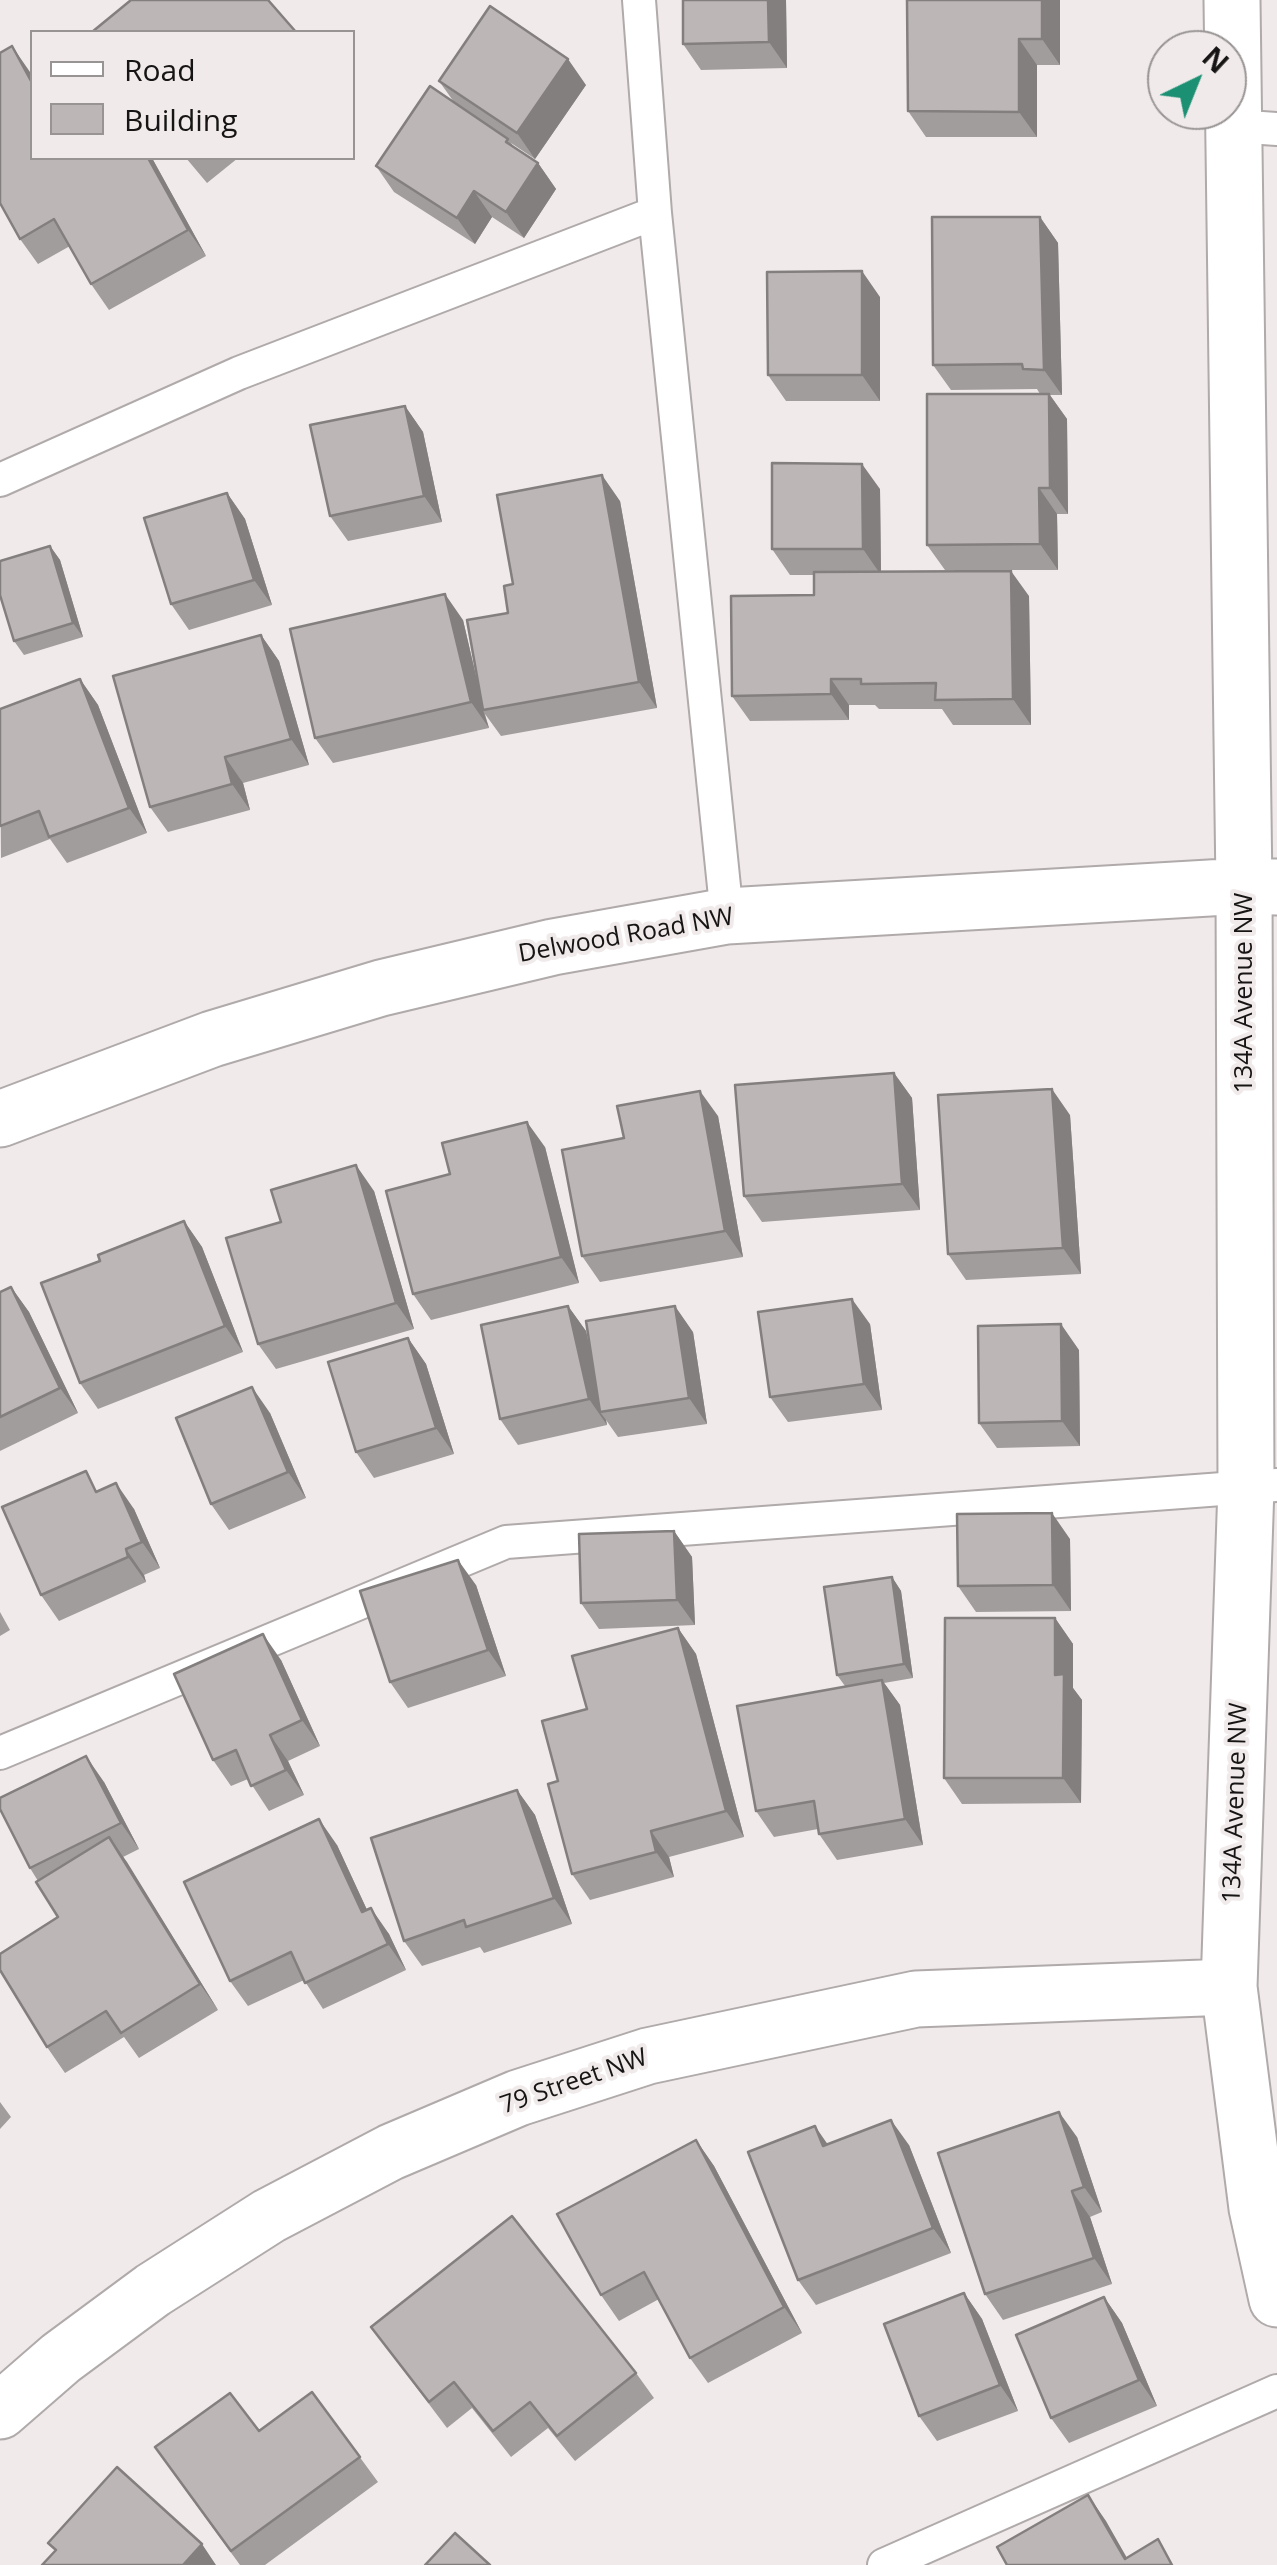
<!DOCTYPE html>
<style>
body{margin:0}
#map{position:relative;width:1277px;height:2565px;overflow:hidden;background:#f0eaea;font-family:"Open Sans",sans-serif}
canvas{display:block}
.legend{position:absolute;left:30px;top:30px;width:325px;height:130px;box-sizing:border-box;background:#f0eaea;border:2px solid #999494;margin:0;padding:12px 18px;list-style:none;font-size:30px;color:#161414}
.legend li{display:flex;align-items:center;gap:20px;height:50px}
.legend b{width:50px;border:2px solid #999494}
.north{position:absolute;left:1147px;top:30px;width:100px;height:100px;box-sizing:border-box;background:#f0eaea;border:2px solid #999494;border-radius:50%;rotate:43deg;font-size:28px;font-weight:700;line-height:40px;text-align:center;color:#161414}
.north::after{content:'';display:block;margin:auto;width:35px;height:45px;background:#1b9073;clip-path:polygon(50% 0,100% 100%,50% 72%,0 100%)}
</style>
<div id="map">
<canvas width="1277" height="2565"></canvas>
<ul class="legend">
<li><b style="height:12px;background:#fff"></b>Road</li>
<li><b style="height:28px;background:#bcb6b6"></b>Building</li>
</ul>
<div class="north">N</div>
</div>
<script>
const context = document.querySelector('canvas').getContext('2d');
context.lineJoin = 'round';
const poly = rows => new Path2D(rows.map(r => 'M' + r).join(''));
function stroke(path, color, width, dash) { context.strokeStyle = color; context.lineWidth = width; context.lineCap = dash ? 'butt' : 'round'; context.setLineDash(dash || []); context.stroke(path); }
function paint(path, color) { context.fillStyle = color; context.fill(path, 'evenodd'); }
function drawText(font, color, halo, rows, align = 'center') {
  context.font = font + ' "Open Sans",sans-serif'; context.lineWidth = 8; context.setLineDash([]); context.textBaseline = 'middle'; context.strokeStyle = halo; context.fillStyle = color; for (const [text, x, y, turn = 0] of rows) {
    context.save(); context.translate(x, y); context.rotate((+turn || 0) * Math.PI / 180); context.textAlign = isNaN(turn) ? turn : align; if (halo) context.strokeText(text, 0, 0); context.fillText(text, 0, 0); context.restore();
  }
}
const lane = poly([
 [1233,126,1277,129],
 [655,213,727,916],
 [0,480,239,373,655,213,639,0],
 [0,1753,506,1542,1277,1485],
 [884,2565,1277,2391]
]);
const street = poly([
 [1244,886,1246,1487,1229,1987,1257,2208,1277,2299],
 [0,2411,61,2358,153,2290,269,2216,391,2152,518,2098,648,2056,916,1999,1229,1987]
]);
const secondary = poly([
 [1232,0,1244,886],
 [0,1119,212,1039,381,988,553,947,727,916,1244,886,1277,887]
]);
stroke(lane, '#b0aaaa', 36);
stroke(street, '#b0aaaa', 59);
stroke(secondary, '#b0aaaa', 59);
stroke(lane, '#fff', 32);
stroke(street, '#fff', 55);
stroke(secondary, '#fff', 55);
paint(poly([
 [683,0,786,0,787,68,701,70,683,44],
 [1060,0,1060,65,1037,65,1037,137,926,137,908,111],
 [30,72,32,158,152,158,206,256,109,310,91,284,70,246,38,264,20,239],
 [439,81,586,85,535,159,511,143,514,147,538,163,556,189,524,238,492,217,475,244,394,192,376,166,454,102],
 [186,158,238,158,207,183],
 [1040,217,1058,243,1062,395,1050,395,1067,419,1068,514,1057,514,1058,570,945,570,927,545,1040,394,1037,389,951,390,933,365],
 [880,297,880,401,786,401,768,375],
 [405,406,423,432,442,522,348,541,330,516],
 [880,489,881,572,1029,596,1031,725,953,725,942,709,879,709,875,705,849,705,849,720,750,721,732,696,814,595,814,575,790,575,772,549],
 [227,493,245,519,272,605,189,630,171,604],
 [620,501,657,708,501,736,485,714,489,728,333,763,315,738,463,620,478,685,508,613,513,584],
 [50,546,60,560,83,637,24,655,14,641],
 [261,635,279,661,309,765,243,783,250,810,168,832,150,807],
 [80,679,98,705,147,833,67,863,50,839,1,858,0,709],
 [894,1073,912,1098,920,1210,762,1222,744,1196],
 [1070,1115,1081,1274,966,1280,948,1254],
 [718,1116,743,1257,600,1282,582,1256,624,1138],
 [545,1147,579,1283,431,1320,413,1294,450,1174],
 [374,1191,414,1329,276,1369,258,1344,281,1222],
 [184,1221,202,1247,243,1352,98,1409,80,1383,100,1261],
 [11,1287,29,1312,78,1413,0,1451,0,1292],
 [568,1306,586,1331,591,1355,693,1332,707,1424,618,1437,606,1420,607,1425,518,1445,500,1419],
 [870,1324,882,1410,788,1422,770,1397],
 [408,1338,426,1364,454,1454,374,1478,356,1452],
 [1079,1350,1080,1446,997,1448,979,1423],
 [270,1413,306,1498,229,1530,211,1504],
 [100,1491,134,1509,160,1568,144,1575,146,1582,59,1621,41,1595],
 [674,1531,692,1557,695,1625,599,1629,581,1603],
 [1070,1539,1071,1611,976,1612,958,1586],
 [892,1577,901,1591,913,1678,884,1683,900,1705,923,1845,837,1860,819,1834,818,1829,774,1837,756,1811,845,1686,837,1675],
 [476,1585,506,1676,408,1708,390,1682],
 [0,1612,10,1630,0,1636],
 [1055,1618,1073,1644,1073,1688,1082,1700,1081,1803,962,1804,944,1778],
 [678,1628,696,1654,744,1837,669,1857,674,1877,590,1900,572,1874,558,1781,587,1709],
 [281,1660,320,1746,288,1761,304,1795,269,1811,248,1779,231,1786,213,1760],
 [104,1782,139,1849,123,1857,218,2010,139,2058,124,2037,65,2073,47,2047,58,1917,38,1881,30,1868],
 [517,1790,535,1815,572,1924,484,1953,480,1947,422,1966,404,1941],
 [337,1845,367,1910,389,1934,406,1970,323,2009,304,1980,248,2006,230,1981],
 [0,2102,11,2117,0,2129],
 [1077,2137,1102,2212,1090,2217,1112,2284,1003,2320,985,2294],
 [696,2140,714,2166,802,2333,708,2383,690,2358,659,2299,619,2321,601,2295],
 [909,2145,951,2253,816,2305,798,2280],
 [964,2293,982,2319,1018,2411,937,2441,919,2416],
 [1104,2297,1122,2323,1157,2406,1069,2443,1051,2418],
 [371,2327,636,2373,654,2398,575,2461,548,2428,511,2457,472,2408,447,2428],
 [312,2392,378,2482,265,2565,240,2565,173,2473,259,2431]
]), '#a29d9d');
paint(poly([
 [768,0,786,0,787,68,769,42],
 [1042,0,1060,0,1060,65,1042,39],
 [1019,39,1037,65,1037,137,1019,112],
 [12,46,30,72,32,77,32,84],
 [568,59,586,85,535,159,517,133],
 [148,158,152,158,206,256,188,230],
 [538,163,556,189,524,238,506,212],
 [474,191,492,217,475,244,457,218],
 [1040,217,1058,243,1062,395,1044,370],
 [862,271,880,297,880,401,862,375],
 [1049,394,1067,419,1068,514,1050,488],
 [405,406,423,432,442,522,424,496],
 [862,464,880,489,881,575,863,549],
 [602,475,620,501,657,708,639,682],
 [1039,488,1057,514,1058,570,1040,544],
 [227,493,245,519,272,605,254,580],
 [50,546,60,560,83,637,73,623],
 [1011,571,1029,596,1031,725,1013,699],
 [445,594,463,620,484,710,483,710,489,728,471,702],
 [261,635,279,661,309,765,291,739],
 [80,679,98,705,147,833,129,808],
 [831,679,849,705,849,720,831,694],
 [225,757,243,783,250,810,232,784],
 [894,1073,912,1098,920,1210,902,1184],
 [1052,1089,1070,1115,1081,1274,1063,1248],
 [700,1091,718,1116,743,1257,725,1231],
 [527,1122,545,1147,579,1283,561,1257],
 [356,1165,374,1191,414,1329,396,1303],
 [184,1221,202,1247,243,1352,225,1326],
 [11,1287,29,1312,78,1413,60,1388],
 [852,1299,870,1324,882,1410,864,1384],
 [568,1306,586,1331,604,1411,600,1412,606,1420,607,1425,589,1399],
 [675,1306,693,1332,707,1424,689,1398],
 [1061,1324,1079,1350,1080,1446,1062,1421],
 [408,1338,426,1364,454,1454,436,1428],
 [252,1387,270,1413,306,1498,288,1472],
 [116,1483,134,1509,160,1568,142,1542],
 [1052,1513,1070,1539,1071,1611,1053,1585],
 [674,1531,692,1557,695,1625,677,1600],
 [126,1549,144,1575,146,1582,128,1557],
 [458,1560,476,1585,506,1676,488,1650],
 [892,1577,901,1591,913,1678,904,1664],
 [1055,1618,1073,1644,1073,1688,1082,1700,1081,1803,1063,1778,1055,1675],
 [678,1628,696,1654,744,1837,726,1811],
 [263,1634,281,1660,320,1746,302,1720],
 [882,1680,900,1705,923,1845,905,1819],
 [270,1735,288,1761,304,1795,286,1770],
 [86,1756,104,1782,139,1849,121,1823],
 [517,1790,535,1815,572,1924,554,1898],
 [319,1819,337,1845,380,1938,362,1912],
 [651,1831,669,1857,674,1877,656,1852],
 [109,1837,127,1862,218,2010,200,1984],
 [371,1908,389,1934,406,1970,388,1944],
 [1059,2112,1077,2137,1102,2212,1084,2187],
 [891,2120,909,2145,951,2253,933,2228],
 [815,2126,833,2152,823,2146],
 [696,2140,714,2166,802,2333,784,2307],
 [1072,2191,1090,2217,1112,2284,1094,2258],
 [964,2293,982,2319,1018,2411,1000,2385],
 [1104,2297,1122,2323,1157,2406,1139,2380],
 [1088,2495,1106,2521,1131,2565,1129,2565],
 [202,2544,216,2565,183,2565]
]), '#847f7f');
const building = poly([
 [131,0,268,0,296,32,92,32,131,0],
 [683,0,768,0,769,42,683,44,683,0],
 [907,0,1042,0,1042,39,1019,39,1019,112,908,111,907,0],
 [490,6,568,59,517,133,439,81,490,6],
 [12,46,31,81,32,80,32,158,148,158,188,230,91,284,54,219,20,239,0,203,0,53,12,46],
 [430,86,508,139,506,142,538,163,506,212,474,191,457,218,376,166,430,86],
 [932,217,1040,217,1044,370,1023,369,1022,364,933,365,932,217],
 [862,271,862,375,768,375,767,272,862,271],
 [927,394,1049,394,1050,488,1039,488,1040,544,927,545,927,394],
 [405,406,424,496,330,516,310,425,405,406],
 [772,463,862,464,863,549,772,549,772,463],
 [602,475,639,682,483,710,467,620,508,613,504,586,513,584,497,495,602,475],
 [227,493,254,580,171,604,144,518,227,493],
 [50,546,73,623,14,641,0,595,0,561,50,546],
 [1011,571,1013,699,935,700,936,683,861,684,861,679,831,679,831,694,732,696,731,596,814,595,814,572,1011,571],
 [445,594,471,702,315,738,290,629,445,594],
 [261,635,291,739,225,757,232,784,150,807,113,676,261,635],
 [80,679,129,808,49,837,39,811,0,826,0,709,80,679],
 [894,1073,902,1184,744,1196,735,1085,894,1073],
 [1052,1089,1063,1248,948,1254,938,1095,1052,1089],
 [700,1091,725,1231,582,1256,562,1150,624,1138,617,1106,700,1091],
 [527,1122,561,1257,413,1294,386,1191,450,1174,442,1143,527,1122],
 [356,1165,396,1303,258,1344,226,1238,281,1222,271,1190,356,1165],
 [184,1221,225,1326,80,1383,41,1283,100,1261,98,1255,184,1221],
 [11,1287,60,1388,0,1417,0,1292,11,1287],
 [852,1299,864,1384,770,1397,758,1312,852,1299],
 [568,1306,589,1399,500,1419,481,1325,568,1306],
 [675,1306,689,1398,600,1412,586,1321,675,1306],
 [1061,1324,1062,1421,979,1423,978,1326,1061,1324],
 [408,1338,436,1428,356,1452,328,1362,408,1338],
 [252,1387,288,1472,211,1504,176,1418,252,1387],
 [86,1471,96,1492,116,1483,142,1542,126,1549,128,1557,41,1595,2,1507,86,1471],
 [1052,1513,1053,1585,958,1586,957,1514,1052,1513],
 [674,1531,677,1600,581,1603,579,1534,674,1531],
 [458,1560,488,1650,390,1682,360,1591,458,1560],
 [892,1577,904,1664,837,1675,824,1587,892,1577],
 [945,1618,1055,1618,1055,1675,1064,1674,1063,1778,944,1778,945,1618],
 [678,1628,726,1811,651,1831,656,1852,572,1874,548,1784,558,1781,542,1721,587,1709,572,1656,678,1628],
 [263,1634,302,1720,270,1735,286,1770,251,1786,236,1750,213,1760,174,1674,263,1634],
 [882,1680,905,1819,819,1834,814,1801,756,1811,737,1706,882,1680],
 [86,1756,121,1823,30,1868,0,1809,0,1798,86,1756],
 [517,1790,554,1898,466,1927,464,1920,404,1941,371,1838,517,1790],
 [319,1819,362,1912,371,1908,388,1944,305,1983,291,1952,230,1981,184,1882,319,1819],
 [109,1837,200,1984,121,2033,106,2011,47,2047,0,1970,0,1954,58,1917,36,1882,109,1837],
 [1059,2112,1084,2187,1072,2191,1094,2258,985,2294,938,2153,1059,2112],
 [891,2120,933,2228,798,2280,748,2152,815,2126,823,2146,891,2120],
 [696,2140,784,2307,690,2358,644,2272,601,2295,557,2214,696,2140],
 [512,2216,636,2373,557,2436,530,2402,493,2431,454,2382,429,2402,371,2327,512,2216],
 [964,2293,1000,2385,919,2416,884,2324,964,2293],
 [1104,2297,1139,2380,1051,2418,1016,2335,1104,2297],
 [312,2392,360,2457,231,2551,155,2447,230,2393,259,2431,312,2392],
 [117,2467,202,2544,183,2565,42,2565,56,2550,48,2543,117,2467],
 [1088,2495,1125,2559,1158,2539,1172,2565,1007,2565,997,2547,1088,2495],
 [455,2533,490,2565,425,2565,455,2533]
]);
paint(building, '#bcb6b6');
stroke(building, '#847f7f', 2.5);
drawText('25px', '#161414', '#f0eaea', [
 ["Delwood Road NW",626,936,-10],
 ["134A Avenue NW",1245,993,-90],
 ["134A Avenue NW",1236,1803,-88],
 ["79 Street NW",574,2082,-19]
]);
</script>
